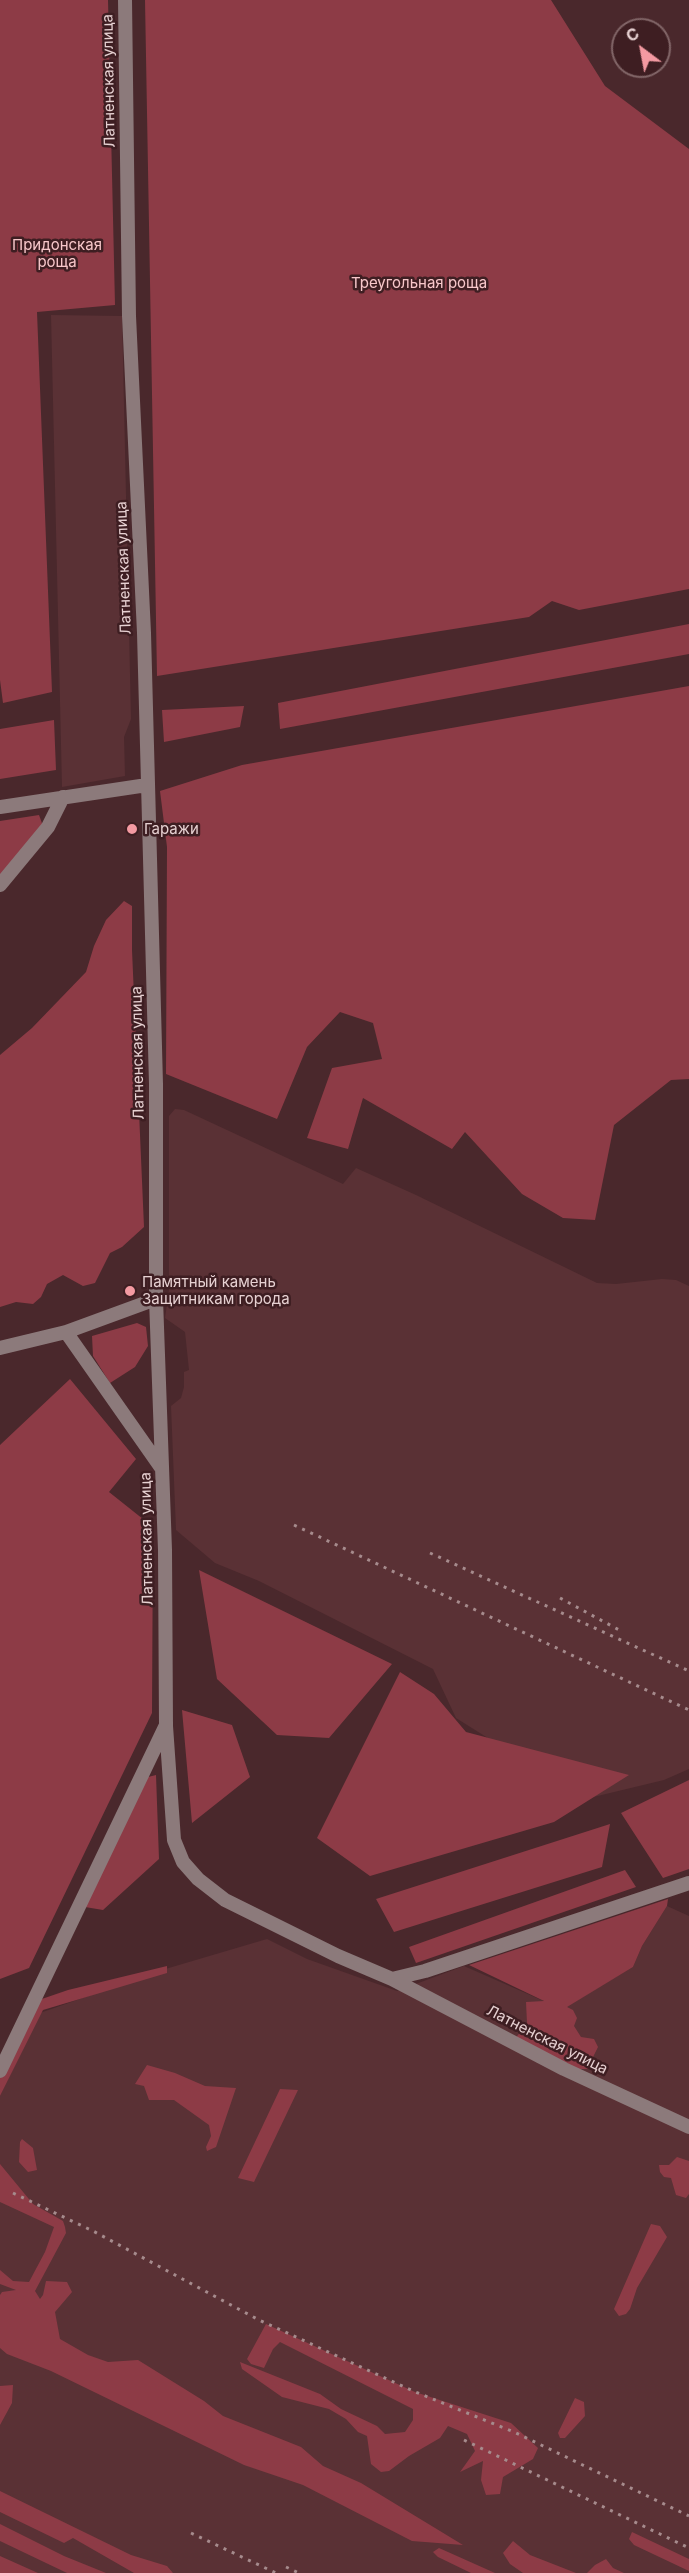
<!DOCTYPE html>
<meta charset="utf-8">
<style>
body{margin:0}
#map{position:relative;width:689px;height:2573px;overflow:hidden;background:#4a282c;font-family:Inter,sans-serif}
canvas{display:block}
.north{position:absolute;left:611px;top:18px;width:60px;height:60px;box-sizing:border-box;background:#3e1e22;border:2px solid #826668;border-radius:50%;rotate:328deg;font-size:16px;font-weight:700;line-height:24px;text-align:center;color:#e7d1d2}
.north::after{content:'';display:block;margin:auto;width:21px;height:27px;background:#f49aa2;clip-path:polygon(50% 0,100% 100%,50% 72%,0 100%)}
</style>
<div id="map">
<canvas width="689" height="2573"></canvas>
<div class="north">С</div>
</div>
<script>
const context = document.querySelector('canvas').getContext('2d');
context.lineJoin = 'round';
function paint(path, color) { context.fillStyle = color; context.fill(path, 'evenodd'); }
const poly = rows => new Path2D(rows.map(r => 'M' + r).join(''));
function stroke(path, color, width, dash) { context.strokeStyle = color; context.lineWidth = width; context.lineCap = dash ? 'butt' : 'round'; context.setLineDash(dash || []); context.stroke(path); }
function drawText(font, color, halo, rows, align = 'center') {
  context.font = font + ' Inter,sans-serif'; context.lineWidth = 5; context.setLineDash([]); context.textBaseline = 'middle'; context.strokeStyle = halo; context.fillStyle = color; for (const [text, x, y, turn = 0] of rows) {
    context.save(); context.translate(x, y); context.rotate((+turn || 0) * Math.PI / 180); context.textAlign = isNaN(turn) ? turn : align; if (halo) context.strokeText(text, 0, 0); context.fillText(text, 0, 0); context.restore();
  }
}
paint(poly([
 [51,315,122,316,131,719,124,737,125,776,62,787],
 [175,1109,184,1110,343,1184,356,1168,416,1195,597,1283,616,1284,662,1279,676,1280,689,1286,689,1769,664,1780,585,1799,456,1718,433,1669,259,1581,215,1563,176,1530,171,1406,181,1398,184,1387,184,1372,189,1370,185,1332,165,1318,169,1290,169,1116],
 [667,1906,689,1916,689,2573,0,2573,0,2096,40,2013,162,1970,267,1939,307,1959,397,1991,464,1966,562,2009,633,1967,642,1946]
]), '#5a3135');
paint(poly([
 [0,0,108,0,115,305,37,312,52,692,3,703,0,680],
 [145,0,551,0,605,86,689,149,689,589,579,610,552,601,529,617,157,676],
 [689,624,689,654,280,729,278,703],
 [689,686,689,1079,671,1080,614,1125,595,1220,563,1218,522,1194,465,1132,452,1149,363,1098,348,1149,307,1138,332,1068,382,1059,373,1023,340,1012,307,1047,277,1119,166,1074,167,847,160,791,242,765],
 [244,706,240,727,164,742,162,710],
 [54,720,56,770,0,779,0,729],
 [39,815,43,826,0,878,0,821],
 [124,901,132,906,132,950,144,1227,122,1247,110,1253,95,1283,83,1286,63,1275,47,1284,41,1297,33,1304,16,1302,0,1307,0,1055,32,1028,86,972,94,946,106,920],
 [137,1323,146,1327,148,1346,135,1367,110,1383,93,1356,92,1336],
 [70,1379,136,1459,109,1492,153,1527,152,1713,29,1968,0,1979,0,1445],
 [199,1570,392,1664,329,1738,277,1735,217,1679],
 [400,1672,434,1694,466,1732,629,1775,554,1822,370,1876,317,1838],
 [182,1710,232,1725,250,1777,192,1823],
 [156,1775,159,1859,103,1910,85,1907,144,1778],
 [689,1780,689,1869,663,1878,621,1813],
 [610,1824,602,1867,394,1932,376,1899],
 [625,1870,636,1887,416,1963,409,1947],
 [668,1899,667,1906,642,1946,633,1967,567,2007,573,2010,577,2018,574,2026,581,2037,594,2039,598,2047,591,2061,592,2069,578,2069,515,2039,527,2023,526,2002,544,2001,469,1965],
 [167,1966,167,1973,43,2010,0,2096,0,2073,36,2001,68,1990],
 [147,2065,175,2073,205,2086,236,2088,216,2147,207,2151,206,2147,211,2136,209,2125,174,2100,149,2100,144,2086,135,2084],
 [280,2089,298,2090,254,2182,238,2178],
 [22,2139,33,2148,37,2170,28,2172,19,2162,20,2142],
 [677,2157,689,2161,689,2194,686,2198,676,2195,671,2178,664,2177,660,2172,659,2165,669,2165],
 [0,2164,33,2204,63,2221,65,2227,66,2233,35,2291,40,2299,43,2295,46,2281,67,2282,72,2292,55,2312,60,2339,88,2355,108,2362,138,2360,204,2401,223,2416,301,2447,323,2466,361,2483,463,2545,412,2541,303,2485,244,2465,51,2371,7,2354,0,2348,0,2295,2,2292,16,2290,0,2284,0,2270,13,2281,29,2282,45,2252,54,2227,0,2202],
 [651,2224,660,2226,667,2237,637,2288,630,2309,626,2314,619,2316,614,2309],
 [266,2324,415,2392,511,2423,538,2448,533,2459,503,2477,500,2494,486,2495,481,2480,483,2461,460,2472,475,2451,467,2434,448,2426,440,2438,409,2456,389,2471,381,2472,371,2464,367,2436,358,2432,346,2419,329,2409,282,2397,242,2369,240,2362,320,2394,341,2409,377,2426,385,2434,405,2432,413,2420,413,2409,280,2342,273,2349,264,2368,251,2364,247,2359],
 [13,2385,12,2403,0,2425,0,2386],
 [575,2398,584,2402,585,2416,565,2438,560,2438,558,2433],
 [0,2491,131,2555,167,2566,173,2573,134,2573,73,2538,64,2543,0,2512],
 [0,2524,64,2556,106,2573,67,2573,0,2541],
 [632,2532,689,2559,689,2571,634,2545,629,2539],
 [513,2541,530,2555,576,2573,523,2573,510,2564,503,2553],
 [439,2548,495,2573,471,2573,438,2557,433,2552],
 [0,2556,38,2573,0,2573],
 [606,2559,613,2568,624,2573,587,2573,595,2565]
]), '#8d3b46');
stroke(poly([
 [125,0,129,316,144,633,156,1084,156,1299,165,1550,166,1726,174,1840,183,1862,198,1879,225,1900,338,1956,392,1979,564,2069,689,2127],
 [0,807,147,785],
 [0,885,48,827,63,797],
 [66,1332,162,1469],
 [0,1348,66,1332,156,1299],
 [392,1979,425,1971,689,1883],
 [0,2071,165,1727]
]), '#8c7a7b', 14);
stroke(poly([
 [294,1525,689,1710],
 [430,1553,689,1671],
 [560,1598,621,1631],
 [13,2193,93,2231,259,2320,413,2391,514,2432,689,2516],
 [464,2440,689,2548],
 [191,2533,276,2573],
 [286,2567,299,2573]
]), '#a68b8d', 3, [3, 6]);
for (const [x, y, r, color] of [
 [132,829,6,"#f49aa2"],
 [130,1291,6,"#f49aa2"]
]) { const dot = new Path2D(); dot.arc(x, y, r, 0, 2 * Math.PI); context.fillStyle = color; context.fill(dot); stroke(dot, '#3e1e22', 2); }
drawText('15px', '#e7d1d2', '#3e1e22', [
 ["Латненская улица",109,81,-91],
 ["Латненская улица",124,568,-92],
 ["Латненская улица",138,1053,-91],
 ["Латненская улица",147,1539,-91],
 ["Латненская улица",547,2040,27]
]);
drawText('15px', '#f8c7ca', '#3e1e22', [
 ["Придонская",57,245],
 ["роща",57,262],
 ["Треугольная роща",419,283]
]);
drawText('15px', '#e7d1d2', '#3e1e22', [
 ["Гаражи",144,829],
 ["Памятный камень",142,1282],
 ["Защитникам города",142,1299]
], 'left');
</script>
